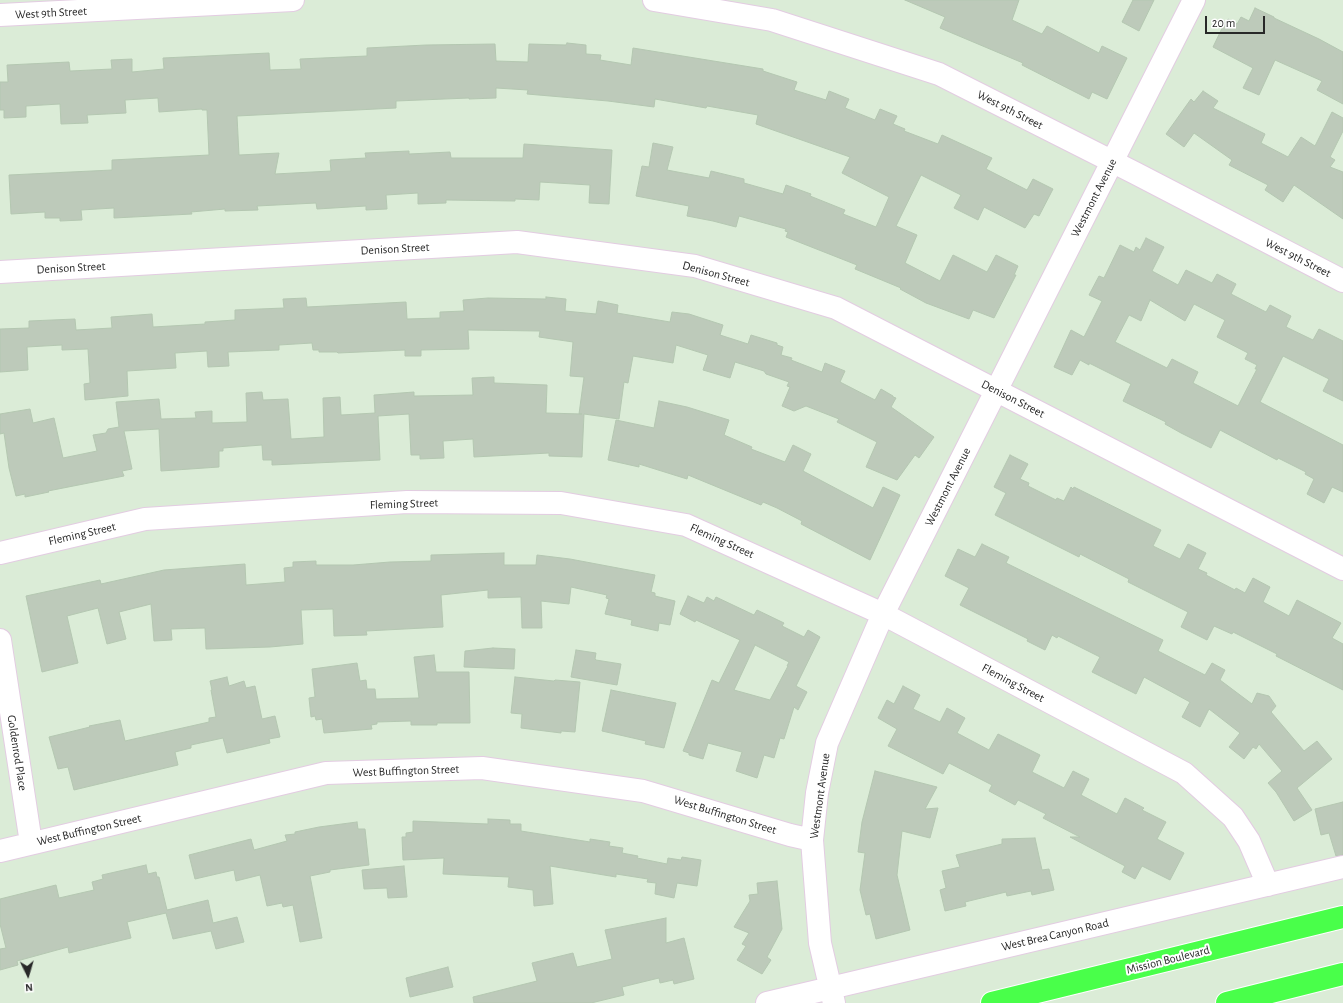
<!DOCTYPE html>
<style>
body{margin:0}
#map{position:relative;width:1343px;height:1003px;overflow:hidden;background:#dbecd7;font-family:"Alegreya Sans",sans-serif}
canvas{display:block}
.north{position:absolute;left:8px;top:955px;width:40px;height:40px;-webkit-text-stroke:3px #fff;paint-order:stroke;rotate:175deg;font-size:11px;font-weight:700;line-height:16px;text-align:center;color:#282828}
.north::after{content:'';display:block;margin:auto;width:14px;height:18px;background:#282828;clip-path:polygon(50% 0,100% 100%,50% 72%,0 100%)}
.scale{position:absolute;left:1205px;top:16px;width:60px;height:18px;box-sizing:border-box;border:2px solid #282828;border-top:0;padding-left:5px;font-size:12px;line-height:14px;white-space:nowrap;color:#282828;-webkit-text-stroke:3px #fff;paint-order:stroke}
</style>
<div id="map">
<canvas width="1343" height="1003"></canvas>
<div class="north">N</div>
<div class="scale">20 m</div>
</div>
<script>
const context = document.querySelector('canvas').getContext('2d');
context.lineJoin = 'round';
function paint(path, color) { context.fillStyle = color; context.fill(path, 'evenodd'); }
const poly = rows => new Path2D(rows.map(r => 'M' + r).join(''));
function stroke(path, color, width, dash) { context.strokeStyle = color; context.lineWidth = width; context.lineCap = dash ? 'butt' : 'round'; context.setLineDash(dash || []); context.stroke(path); }
function drawText(font, color, halo, rows, align = 'center') {
  context.font = font + ' "Alegreya Sans",sans-serif'; context.lineWidth = 4; context.setLineDash([]); context.textBaseline = 'middle'; context.strokeStyle = halo; context.fillStyle = color; for (const [text, x, y, turn = 0] of rows) {
    context.save(); context.translate(x, y); context.rotate((+turn || 0) * Math.PI / 180); context.textAlign = isNaN(turn) ? turn : align; if (halo) context.strokeText(text, 0, 0); context.fillText(text, 0, 0); context.restore();
  }
}
const building = poly([
 [905,0,1019,0,1012,20,1042,34,1047,26,1099,53,1102,46,1127,58,1107,99,1092,92,1089,99,1022,65,1023,63,940,28,945,17,905,0],
 [1133,0,1154,0,1139,31,1122,22,1133,0],
 [1255,8,1274,17,1274,18,1319,39,1343,52,1343,104,1317,90,1322,81,1275,60,1259,95,1243,88,1253,68,1213,47,1225,22,1227,23,1228,19,1237,24,1241,17,1249,21,1255,8],
 [567,43,586,45,586,54,601,55,600,60,631,65,633,48,763,69,763,71,797,82,794,90,826,100,829,91,849,99,845,108,875,120,880,109,897,116,893,124,905,129,904,131,938,144,942,135,992,158,986,169,1027,190,1033,179,1053,189,1039,216,1034,214,1025,228,984,207,978,220,954,208,961,195,921,175,896,226,917,235,905,263,940,281,953,255,987,272,996,255,1018,266,1014,275,1016,275,994,318,973,310,969,319,926,303,900,289,901,288,855,269,857,265,786,237,788,232,785,231,786,229,739,216,736,227,713,221,687,216,689,206,636,196,642,166,649,167,653,143,673,147,667,170,709,178,711,171,744,179,744,183,783,194,786,185,811,194,810,196,845,210,843,214,876,227,889,197,842,173,850,157,756,124,758,115,707,106,706,108,655,99,654,107,608,101,527,94,528,90,496,88,496,98,469,99,469,98,396,101,396,108,237,116,239,155,279,153,275,174,331,171,330,160,366,158,365,153,409,151,409,154,450,152,451,158,523,158,524,144,612,150,609,204,589,203,590,185,540,182,539,200,515,199,515,201,446,200,446,203,418,204,418,193,386,195,387,209,366,210,366,206,317,209,316,203,257,206,258,210,225,211,225,209,191,212,192,214,114,218,114,208,81,210,82,220,60,221,60,218,45,218,45,212,11,214,9,175,112,170,112,160,209,155,207,110,202,110,202,109,159,112,158,98,125,100,126,113,87,115,88,123,61,124,60,104,26,106,26,117,4,118,4,110,0,110,0,82,8,82,7,65,69,62,70,71,112,69,111,60,132,59,132,72,164,69,163,58,269,53,270,70,301,69,300,59,367,56,367,48,426,45,495,44,496,61,528,62,529,44,566,45,567,43],
 [1203,91,1218,101,1213,108,1265,134,1261,143,1288,157,1301,137,1315,146,1332,112,1343,118,1343,131,1330,157,1335,160,1330,167,1343,172,1343,219,1294,185,1283,202,1265,190,1268,185,1229,165,1232,160,1194,133,1184,147,1166,134,1191,99,1194,102,1203,91],
 [1146,238,1164,247,1152,271,1178,285,1186,270,1212,283,1217,274,1236,284,1231,294,1266,312,1270,305,1291,316,1286,327,1313,340,1319,329,1343,341,1343,401,1323,391,1329,379,1283,356,1260,402,1343,445,1343,492,1332,487,1324,503,1307,494,1314,479,1305,474,1306,472,1278,458,1277,460,1220,430,1211,448,1181,433,1165,424,1166,422,1123,401,1131,384,1089,363,1089,365,1080,360,1072,375,1054,367,1071,330,1084,337,1102,301,1089,295,1099,276,1104,278,1120,245,1134,252,1136,247,1140,250,1146,238],
 [1150,300,1185,321,1194,304,1225,320,1217,337,1248,353,1245,359,1257,365,1255,369,1257,369,1238,406,1193,383,1198,372,1172,359,1167,368,1115,342,1129,315,1141,321,1150,300],
 [546,297,566,299,565,311,596,314,598,301,618,305,617,313,670,322,672,312,689,314,723,325,720,335,748,344,751,335,777,343,777,345,783,347,781,355,792,358,791,360,822,372,825,363,845,371,840,382,875,400,881,389,893,396,893,397,896,398,891,407,934,437,919,458,915,455,897,480,866,467,877,442,837,422,839,419,806,406,794,411,782,406,790,387,787,386,789,382,766,374,764,371,735,362,730,378,703,370,708,355,676,345,673,363,633,356,628,383,624,382,619,419,584,414,582,457,549,456,549,453,474,457,473,439,443,441,444,458,420,459,420,455,411,455,409,414,378,416,380,460,272,465,272,460,263,460,262,445,223,448,223,451,219,451,219,467,161,471,159,429,124,431,132,469,122,471,124,476,48,491,49,492,25,497,25,494,16,496,9,468,4,433,0,434,0,414,30,409,33,423,54,418,63,458,97,451,93,435,106,433,108,429,119,427,116,402,159,399,161,419,196,418,195,412,212,411,212,423,247,422,246,393,262,392,263,400,288,399,291,439,324,437,323,398,340,397,341,415,375,413,374,395,414,392,414,396,473,395,472,378,494,377,494,383,547,385,546,413,582,414,579,414,584,377,570,376,573,342,539,337,540,331,468,330,469,349,421,350,421,356,405,356,405,350,338,353,337,352,319,352,319,350,313,350,312,343,279,345,279,350,228,352,229,366,208,367,207,351,175,353,176,368,127,371,128,396,85,400,84,384,90,383,88,349,62,350,62,345,27,347,28,370,0,372,0,329,29,328,29,321,75,319,76,330,112,328,111,317,152,314,153,327,205,324,205,322,235,320,235,310,284,308,283,299,306,298,307,307,406,302,407,319,440,318,440,312,464,311,463,300,488,298,546,299,546,297],
 [659,401,687,407,729,420,724,435,752,447,751,449,785,462,793,445,811,454,803,471,873,508,883,487,900,495,870,560,801,524,802,521,777,508,763,502,761,505,688,475,687,479,639,464,639,467,608,460,616,420,654,428,659,401],
 [1010,455,1028,464,1020,479,1029,483,1028,486,1056,500,1057,498,1064,501,1071,487,1073,489,1074,487,1161,530,1153,546,1180,559,1188,544,1206,553,1198,569,1207,573,1206,575,1235,590,1236,588,1245,593,1253,578,1270,587,1263,602,1289,616,1297,600,1341,623,1332,638,1343,644,1343,690,1276,656,1277,654,1233,632,1232,634,1214,626,1207,640,1181,627,1188,612,1128,582,1129,579,1080,554,1079,557,995,515,1006,493,994,487,1010,455],
 [982,544,1009,557,1006,563,1163,640,1158,651,1205,675,1212,663,1225,670,1220,680,1252,704,1257,693,1269,696,1276,706,1271,712,1304,751,1317,741,1332,759,1297,788,1312,810,1294,821,1276,792,1268,783,1282,771,1259,744,1256,749,1253,747,1244,759,1229,747,1240,733,1209,709,1200,727,1182,717,1190,702,1144,677,1136,694,1092,672,1100,657,1058,636,1057,638,1052,635,1045,650,1027,641,1028,639,960,605,969,588,945,576,958,549,975,557,982,544],
 [504,553,504,565,536,565,537,555,570,559,655,575,651,592,655,593,655,596,675,601,670,625,659,623,658,631,631,625,632,620,605,614,609,599,606,598,607,595,571,587,569,604,541,601,542,628,522,628,521,597,488,598,488,590,441,595,443,627,366,631,367,635,334,636,333,609,301,610,303,644,270,647,206,649,205,628,171,629,172,640,154,641,151,604,119,612,126,639,107,644,98,608,67,616,78,663,42,672,26,596,100,580,101,584,164,570,245,564,246,585,285,582,284,568,293,567,293,562,316,561,316,565,353,565,390,562,431,561,431,555,504,553],
 [688,596,704,603,707,597,714,601,716,597,754,615,757,610,784,623,782,626,804,637,808,630,820,637,796,686,807,692,798,710,794,707,784,739,780,738,774,758,764,755,757,778,736,771,742,752,708,743,703,759,689,755,689,753,683,751,712,680,719,683,740,640,696,620,695,622,680,614,688,596],
 [755,645,789,662,787,666,788,666,770,700,734,690,755,645],
 [493,648,515,649,514,669,464,667,465,651,493,648],
 [576,650,596,653,595,659,596,660,621,664,617,685,571,677,576,650],
 [434,655,436,672,469,672,470,723,437,723,437,725,411,725,411,721,377,722,377,724,371,725,372,729,324,733,322,719,316,720,315,716,311,717,309,698,315,697,312,669,357,663,360,681,366,680,367,689,375,689,376,699,419,698,414,657,434,655],
 [227,677,229,686,244,681,246,688,255,686,262,719,275,716,280,737,269,739,270,743,227,753,223,738,191,745,191,748,175,752,178,765,74,790,68,767,58,769,49,737,90,727,89,726,120,720,125,741,209,722,209,718,216,717,211,690,212,690,210,681,227,677],
 [515,677,554,681,555,680,580,682,575,732,561,731,561,733,521,728,522,714,511,713,515,677],
 [903,686,920,695,913,709,940,722,947,708,965,718,957,733,989,750,998,734,1040,755,1032,772,1064,788,1073,771,1089,779,1081,795,1117,814,1125,798,1144,808,1142,810,1166,822,1157,839,1184,853,1170,880,1142,866,1135,879,1122,872,1125,866,1070,837,1080,837,1043,818,1046,814,1018,800,1015,805,989,791,992,785,949,763,943,774,888,746,897,729,878,718,887,700,894,704,903,686],
 [611,690,676,703,664,748,645,744,646,741,602,731,611,690],
 [875,771,937,787,925,809,938,808,930,838,902,831,897,875,910,930,876,939,870,914,866,915,860,890,865,853,858,852,862,822,875,771],
 [1343,802,1343,855,1336,856,1329,833,1321,835,1315,809,1343,802],
 [488,819,510,820,510,824,521,824,521,831,590,842,590,839,610,842,609,846,623,848,622,853,638,856,637,858,667,864,668,858,681,860,682,857,701,860,697,886,677,883,674,898,655,894,656,883,647,882,648,879,616,874,616,877,550,866,553,904,534,906,533,890,508,887,509,877,443,874,444,858,403,860,402,837,406,837,406,833,413,832,413,821,488,824,488,819],
 [357,822,358,829,365,829,369,865,330,870,330,872,310,876,322,938,300,942,293,905,283,907,282,903,267,906,260,875,236,881,234,870,195,879,189,855,251,839,254,850,287,841,285,835,295,834,295,832,319,827,357,822],
 [1035,838,1042,870,1049,869,1054,890,1032,895,1031,891,1007,896,1006,892,965,902,966,906,945,911,940,890,946,888,942,871,960,867,956,855,1002,844,1002,839,1035,838],
 [146,865,148,874,156,872,157,877,159,877,167,910,208,900,213,923,237,917,244,942,216,949,211,931,173,939,166,913,127,922,131,938,69,953,68,947,17,961,18,965,0,970,0,949,6,948,0,924,0,899,56,885,59,898,94,890,92,882,103,879,102,875,146,865],
 [404,866,407,897,388,898,387,888,364,889,362,870,404,866],
 [777,881,782,929,767,957,771,960,762,974,737,960,746,946,742,944,749,933,734,927,750,901,749,895,758,894,757,883,777,881],
 [666,918,666,943,684,938,694,979,674,984,673,980,660,983,659,978,622,987,624,995,591,1003,474,1003,473,997,537,981,532,963,573,953,577,967,612,959,605,930,666,918],
 [448,967,453,987,410,997,406,978,448,967]
]);
paint(building, '#bdcaba');
stroke(building, '#b4c7b1', 1);
const minor = poly([
 [654,0,772,20,939,74,1135,173,1343,281],
 [0,15,293,0],
 [0,272,517,242,695,266,836,308,1343,569],
 [0,553,145,519,407,502,561,503,686,525,883,614,1184,773,1233,817,1249,841,1268,885],
 [0,640,31,843],
 [0,851,326,773,482,768,643,791,790,835,812,840],
 [767,1003,1343,867],
 [834,1003,820,943,812,840,817,793,827,743,883,614,1194,0]
]);
const primary = poly([
 [992,1003,1343,917],
 [1227,1003,1343,974]
]);
stroke(minor, '#e3cce2', 24);
stroke(primary, '#fff', 24);
stroke(minor, '#fff', 22);
stroke(primary, '#49ff4a', 22);
drawText('12px', '#282828', '#fff', [
 ["West 9th Street",51,13,-3],
 ["West 9th Street",1010,110,27],
 ["Westmont Avenue",1094,198,-63],
 ["Denison Street",395,249,-3],
 ["West 9th Street",1298,258,27],
 ["Denison Street",71,268,-3],
 ["Denison Street",716,274,15],
 ["Denison Street",1013,399,27],
 ["Westmont Avenue",948,487,-63],
 ["Fleming Street",404,504,-2],
 ["Fleming Street",82,534,-13],
 ["Fleming Street",722,541,24],
 ["Fleming Street",1013,683,28],
 ["Goldenrod Place",17,753,81],
 ["West Buffington Street",406,771,-2],
 ["Westmont Avenue",820,796,-82],
 ["West Buffington Street",725,815,17],
 ["West Buffington Street",89,830,-13],
 ["West Brea Canyon Road",1055,935,-13],
 ["Mission Boulevard",1168,960,-14]
]);
</script>
